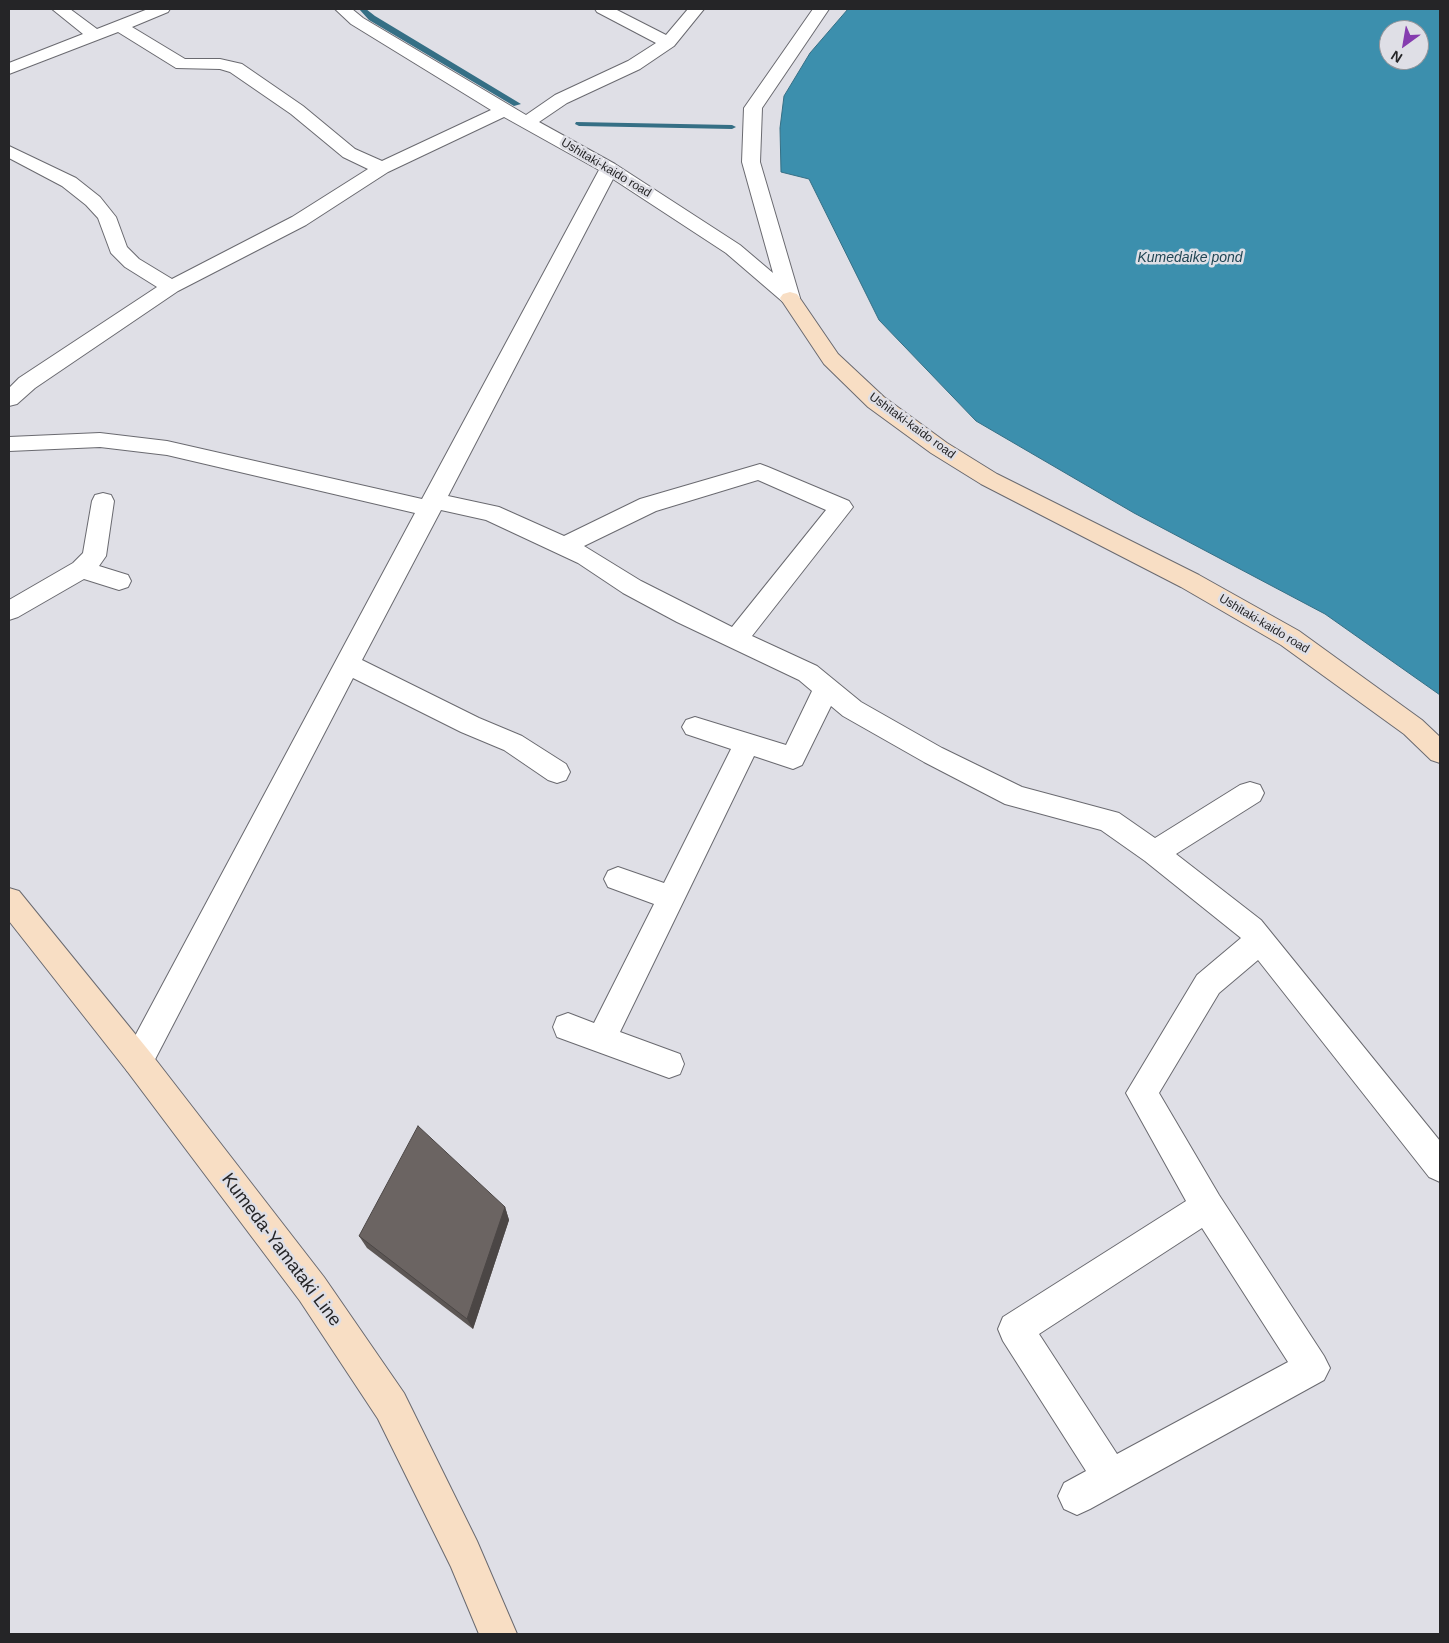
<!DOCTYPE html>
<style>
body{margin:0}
#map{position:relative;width:1449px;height:1643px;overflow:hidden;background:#dfdfe6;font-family:Helvetica,sans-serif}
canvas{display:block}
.frame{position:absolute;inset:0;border:10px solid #252527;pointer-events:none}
.north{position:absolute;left:1379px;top:20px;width:50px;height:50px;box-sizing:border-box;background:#dfdfe6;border:1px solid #95959a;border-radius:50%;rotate:212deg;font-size:14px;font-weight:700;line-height:20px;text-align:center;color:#252527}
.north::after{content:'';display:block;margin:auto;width:18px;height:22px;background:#853caf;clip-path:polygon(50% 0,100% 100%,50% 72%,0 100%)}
</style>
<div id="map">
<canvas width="1449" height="1643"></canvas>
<div class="frame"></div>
<div class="north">N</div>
</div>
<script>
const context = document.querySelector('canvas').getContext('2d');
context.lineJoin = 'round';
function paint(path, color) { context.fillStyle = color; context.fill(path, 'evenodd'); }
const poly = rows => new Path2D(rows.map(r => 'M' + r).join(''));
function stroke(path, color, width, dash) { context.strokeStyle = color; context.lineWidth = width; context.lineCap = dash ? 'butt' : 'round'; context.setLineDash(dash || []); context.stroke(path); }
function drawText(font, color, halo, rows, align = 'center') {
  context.font = font + ' Helvetica,sans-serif'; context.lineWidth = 5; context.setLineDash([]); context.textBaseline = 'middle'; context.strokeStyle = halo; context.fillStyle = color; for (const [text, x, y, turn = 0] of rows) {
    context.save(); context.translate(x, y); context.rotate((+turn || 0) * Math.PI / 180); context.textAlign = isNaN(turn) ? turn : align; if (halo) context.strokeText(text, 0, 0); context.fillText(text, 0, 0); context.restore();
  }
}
const water = poly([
 [848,9,1440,9,1440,695,1325,614,1134,513,976,421,879,320,809,179,781,172,780,128,784,96,810,53,848,9],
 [1389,30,1419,30,1419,60,1389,60,1389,30]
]);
paint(water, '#3c8fad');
stroke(water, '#356f85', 1);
paint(poly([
 [359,9,366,9,375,16,521,104,514,106,369,20,359,9],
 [576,122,732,125,736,127,732,129,579,126,575,124,576,122]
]), '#356f85');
const street = poly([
 [52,9,70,9,97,29,148,9,170,9,168,12,132,27,185,59,220,59,242,64,303,106,355,149,382,161,491,110,351,24,335,9,352,9,363,18,526,115,555,95,628,61,656,43,597,12,595,9,615,9,666,35,688,9,704,9,674,46,640,69,567,103,539,122,615,164,740,245,773,273,742,162,744,108,813,9,829,9,762,108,760,162,800,298,797,302,790,304,783,302,726,253,613,179,448,496,499,507,564,536,640,499,760,464,768,467,849,501,853,507,752,636,817,666,861,702,942,748,1022,787,1119,813,1155,838,1240,785,1250,782,1260,785,1264,793,1260,801,1176,854,1261,920,1440,1141,1440,1182,1429,1177,1258,960,1219,993,1159,1093,1219,1195,1324,1356,1330,1368,1324,1380,1090,1509,1077,1515,1064,1509,1058,1496,1064,1483,1086,1471,1003,1341,998,1329,1003,1317,1186,1201,1126,1093,1197,975,1241,938,1145,861,1101,830,1005,804,924,762,843,716,831,706,802,765,793,769,754,756,620,1032,680,1054,684,1064,680,1074,669,1078,557,1037,553,1027,557,1017,568,1013,594,1023,654,904,608,887,604,879,608,871,618,867,664,883,731,749,686,734,682,727,686,720,695,717,786,745,812,691,799,680,677,622,623,593,578,563,486,520,441,510,362,660,479,718,522,736,566,764,570,772,566,780,557,783,548,780,504,750,461,732,353,678,149,1071,138,1075,127,1071,123,1061,127,1051,415,513,167,455,100,447,9,451,9,437,100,433,167,441,422,499,599,170,504,117,388,172,306,225,178,291,35,388,17,404,9,406,9,388,19,378,157,287,125,267,111,253,98,218,86,205,62,186,9,158,9,146,76,178,100,197,116,217,127,247,139,259,172,279,292,217,368,169,343,157,291,114,230,72,220,69,176,68,118,32,9,74,9,63,83,34,52,9],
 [758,480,826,510,732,627,641,581,584,546,656,511,758,480],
 [1202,1228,1288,1362,1117,1454,1039,1334,1202,1228],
 [103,493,111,495,114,501,106,556,99,566,128,575,131,581,128,587,119,590,84,579,18,617,9,620,9,600,73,563,83,553,92,501,95,495,103,493]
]);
const secondary = poly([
 [790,292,797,294,838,354,884,397,947,443,997,474,1199,575,1299,631,1422,720,1440,737,1440,763,1431,760,1404,734,1281,645,1181,587,981,484,931,453,868,407,824,364,780,298,783,294,790,292],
 [9,888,19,891,149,1051,324,1277,404,1393,477,1541,517,1634,479,1634,451,1567,378,1419,300,1301,127,1071,9,921,9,888]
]);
stroke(street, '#6a6a70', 2);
stroke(secondary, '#6a6a70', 2);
paint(street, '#fff');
paint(secondary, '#f8dec4');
paint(poly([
 [505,1207,509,1220,473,1329,367,1248,359,1236]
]), '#5c5654');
paint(poly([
 [505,1207,509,1220,473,1329,467,1319]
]), '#4b4645');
const building = poly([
 [418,1126,505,1207,467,1319,359,1236,418,1126]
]);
paint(building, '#6b6462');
stroke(building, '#4b4645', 1);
drawText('12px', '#252527', '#dfdfe6', [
 ["Ushitaki-kaido road",606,168,31],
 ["Ushitaki-kaido road",912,426,36],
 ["Ushitaki-kaido road",1264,624,31]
]);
drawText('italic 14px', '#214654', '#dfdfe6', [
 ["Kumedaike pond",1190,258]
]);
drawText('18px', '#252527', '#dfdfe6', [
 ["Kumeda-Yamataki Line",281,1250,53]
]);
</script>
